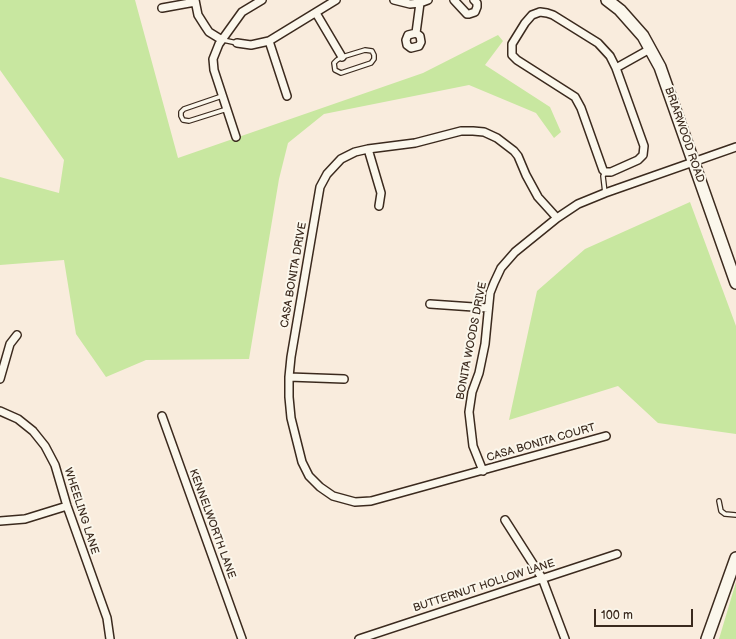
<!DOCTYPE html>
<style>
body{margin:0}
#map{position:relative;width:736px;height:639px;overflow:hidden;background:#f9ecdd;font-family:"Balsamiq Sans",sans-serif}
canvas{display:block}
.scale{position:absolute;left:594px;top:609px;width:99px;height:18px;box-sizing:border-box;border:2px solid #3b2a1e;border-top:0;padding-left:5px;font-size:12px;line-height:14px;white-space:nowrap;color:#3b2a1e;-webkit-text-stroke:3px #fbf7ec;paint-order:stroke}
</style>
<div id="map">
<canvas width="736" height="639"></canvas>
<div class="scale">100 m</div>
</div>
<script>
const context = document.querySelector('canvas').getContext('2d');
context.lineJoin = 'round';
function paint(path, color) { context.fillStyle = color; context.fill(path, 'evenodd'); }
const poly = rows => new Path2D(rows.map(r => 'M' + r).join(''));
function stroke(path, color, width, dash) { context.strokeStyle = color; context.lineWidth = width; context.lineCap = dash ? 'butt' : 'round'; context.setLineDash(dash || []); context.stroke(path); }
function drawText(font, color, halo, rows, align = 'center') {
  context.font = font + ' "Balsamiq Sans",sans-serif'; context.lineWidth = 4; context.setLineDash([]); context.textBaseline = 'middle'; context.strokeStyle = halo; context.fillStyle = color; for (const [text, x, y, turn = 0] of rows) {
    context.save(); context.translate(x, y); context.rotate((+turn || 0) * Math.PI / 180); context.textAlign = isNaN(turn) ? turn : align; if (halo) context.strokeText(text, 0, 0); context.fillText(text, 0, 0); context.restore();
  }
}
paint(poly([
 [0,0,135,0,178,158,423,73,498,35,503,41,485,65,550,107,561,132,554,138,536,113,469,85,324,114,288,143,279,179,249,359,146,360,106,377,76,334,64,260,0,265,0,177,59,193,64,160,0,70],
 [690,202,736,326,736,434,658,423,618,386,509,420,537,291,585,249],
 [736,582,736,639,719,639]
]), '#c8e7a0');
const lane = poly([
 [223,40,237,43],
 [365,50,372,51,374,55,374,59,371,63,341,73,335,70,334,63,337,60,342,57,365,50],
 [222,96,184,109,181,112,181,116,183,120,189,121,227,109],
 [605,172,603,176,605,193],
 [719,501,721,511,725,514,736,515]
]);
const street = poly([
 [195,0,198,15,205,26,209,32,222,40],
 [394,0,410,4,420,3,428,0],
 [454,0,467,14,469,14,475,12,477,7,477,3,474,0],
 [162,8,195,2],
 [540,12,547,13,553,15,598,43,610,56,616,68,644,146,643,155,638,160,611,172,605,172,603,170,581,108,575,97,517,60,512,55,512,44,525,23,532,15,540,12],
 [316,13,342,57],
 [416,33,420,36,421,42,419,46,411,48,407,45,406,40,408,35,416,33,420,3],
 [269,41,287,96],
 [237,43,251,45,269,41,336,0],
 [616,68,650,49],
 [236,137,214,70,213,59,219,44,242,12,262,0],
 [368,149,381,193,379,206],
 [557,218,538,197,526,175,518,156,514,151,497,138,484,132,473,131,461,131,415,143,368,149,355,152,341,159,327,174,320,187,291,357,289,377,289,397,291,418,302,462,309,476,320,487,333,496,355,502,371,501,606,436],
 [430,304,488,308],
 [289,377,344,379],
 [0,379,10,344,17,335],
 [0,411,18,419,33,431,45,446,55,465,67,506,107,618,110,639],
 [162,416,242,639],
 [483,471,473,446,469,412,472,392,479,373,485,344,490,293,494,283,501,268,515,252,557,218,578,204,605,193,736,147],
 [505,520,542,578,565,639],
 [0,521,25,519,67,506],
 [359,639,617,554]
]);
const secondary = poly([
 [607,0,620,10,643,36,660,67,736,283],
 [707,639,736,558]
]);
stroke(lane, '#3b2a1e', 6);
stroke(street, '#3b2a1e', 10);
stroke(secondary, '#3b2a1e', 14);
stroke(lane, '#fbf7ec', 3.5);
stroke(street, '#fbf7ec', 7);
stroke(secondary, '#fbf7ec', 11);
drawText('11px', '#3b2a1e', '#fbf7ec', [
 ["BRIARWOOD ROAD",684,135,71],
 ["CASA BONITA DRIVE",294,275,-80],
 ["BONITA WOODS DRIVE",472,341,-79],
 ["CASA BONITA COURT",541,443,-16],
 ["WHEELING LANE",81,511,72],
 ["KENNELWORTH LANE",212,524,70],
 ["BUTTERNUT HOLLOW LANE",484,586,-18]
]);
</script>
